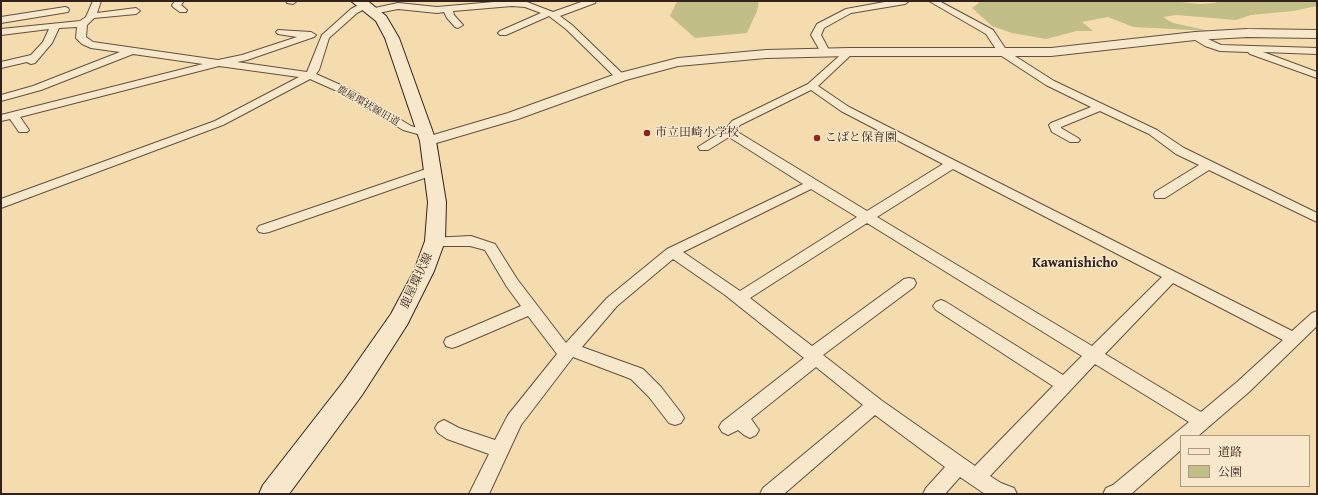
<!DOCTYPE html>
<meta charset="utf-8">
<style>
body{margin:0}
#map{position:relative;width:1318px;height:495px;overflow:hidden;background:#f5dcaf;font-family:"Gentium Book Plus","Noto Serif JP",serif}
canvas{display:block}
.frame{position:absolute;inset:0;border:2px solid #32221b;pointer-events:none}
.legend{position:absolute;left:1180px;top:435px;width:130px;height:52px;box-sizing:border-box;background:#f8e8cb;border:1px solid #a99985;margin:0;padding:5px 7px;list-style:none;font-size:12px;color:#32221b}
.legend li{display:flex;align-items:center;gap:8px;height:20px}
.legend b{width:20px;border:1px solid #a99985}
</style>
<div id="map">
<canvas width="1318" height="495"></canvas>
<div class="frame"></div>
<ul class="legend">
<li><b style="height:5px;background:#f8e8cb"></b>道路</li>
<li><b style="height:11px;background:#c1bf87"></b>公園</li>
</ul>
</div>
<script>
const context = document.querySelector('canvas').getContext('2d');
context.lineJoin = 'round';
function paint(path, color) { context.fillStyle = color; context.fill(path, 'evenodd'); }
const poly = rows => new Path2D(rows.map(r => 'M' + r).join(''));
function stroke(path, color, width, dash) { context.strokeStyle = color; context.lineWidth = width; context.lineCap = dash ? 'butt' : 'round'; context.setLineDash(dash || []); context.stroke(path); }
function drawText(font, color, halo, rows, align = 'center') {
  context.font = font + ' "Gentium Book Plus","Noto Serif JP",serif'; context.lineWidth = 3; context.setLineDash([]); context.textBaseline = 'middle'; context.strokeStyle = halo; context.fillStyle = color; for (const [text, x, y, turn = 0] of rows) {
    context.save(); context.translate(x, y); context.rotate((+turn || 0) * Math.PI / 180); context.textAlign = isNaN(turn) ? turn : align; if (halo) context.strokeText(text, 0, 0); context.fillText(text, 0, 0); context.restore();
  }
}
paint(poly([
 [677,1,759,1,757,11,747,33,695,38,670,16],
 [977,1,1172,1,1200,4,1215,3,1218,1,1317,1,1317,6,1293,11,1251,15,1236,20,1176,15,1163,17,1173,23,1210,31,1133,27,1108,17,1082,22,1093,31,1077,31,1046,39,1012,33,992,26,972,8,979,3]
]), '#c1bf87');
const minor = poly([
 [93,1,101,1,97,13,136,8,140,11,136,14,94,18,87,25,86,37,93,42,218,60,242,55,297,37,278,34,276,32,278,30,311,32,316,35,314,37,247,60,237,62,307,72,322,35,351,9,362,3,368,3,369,5,368,7,357,13,329,38,319,70,316,74,354,91,411,126,429,131,431,133,429,135,425,136,403,130,346,95,310,79,223,125,1,208,1,199,215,121,299,77,219,66,20,117,29,130,27,132,19,132,10,119,1,121,1,115,203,64,133,54,41,90,1,101,1,95,33,86,120,52,91,48,82,44,76,38,77,27,59,28,52,43,35,63,31,64,27,62,1,68,1,62,31,55,43,42,49,29,1,35,1,29,80,21,86,17,93,1],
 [175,1,184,1,181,5,187,10,186,12,180,12,173,7,172,5,175,1],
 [286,1,297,1,293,4,287,3,286,1],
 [505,1,527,2,553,12,584,1,596,1,595,3,560,16,572,25,626,77,621,80,617,79,566,29,549,16,506,35,500,35,498,33,500,31,541,13,525,7,512,6,453,11,454,15,463,25,458,28,455,27,447,18,444,12,437,13,398,9,373,14,369,11,370,9,398,3,437,7,505,1],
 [890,1,909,1,905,4,851,13,824,28,821,35,830,52,828,54,822,54,811,35,817,24,846,9,890,1],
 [929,1,939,1,993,30,1007,51,1054,81,1157,130,1184,148,1317,213,1317,222,1209,170,1165,198,1155,198,1154,195,1155,192,1199,165,1176,154,1149,134,1100,111,1061,127,1061,128,1078,138,1080,140,1078,142,1070,142,1052,132,1049,125,1051,123,1091,107,1046,85,1000,55,986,34,929,1],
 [65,7,68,8,69,10,68,12,1,23,1,17,65,7],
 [1195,33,1221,45,1317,48,1317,54,1263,52,1317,72,1317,78,1250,54,1248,52,1220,51,1205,46,1192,38,1190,36,1192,34,1195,33],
 [849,49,852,50,854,52,852,54,818,86,849,107,1292,331,1312,313,1317,311,1317,326,1249,392,1198,436,1181,436,1181,450,1131,494,1103,494,1106,488,1113,485,1189,422,1095,364,990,476,1001,483,1014,488,1017,494,985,494,960,477,945,494,923,494,926,488,945,467,875,415,784,494,760,494,763,488,863,405,816,367,751,419,759,430,756,435,750,438,744,435,738,430,728,435,722,432,719,427,722,422,804,358,725,295,673,259,617,306,582,347,643,369,661,387,681,413,684,418,681,423,675,425,669,423,649,397,631,379,573,357,521,425,489,494,469,494,489,454,447,439,438,433,435,428,438,423,444,420,459,428,495,440,508,415,557,354,528,316,458,346,452,348,446,346,444,342,446,338,521,306,507,287,485,250,470,246,435,246,430,244,428,241,430,238,471,236,495,244,517,279,566,343,607,298,667,249,803,184,729,137,708,150,700,150,698,147,725,130,732,121,808,84,846,50,849,49],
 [811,90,841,111,943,164,867,211,736,131,740,125,811,90],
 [953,169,1162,277,1092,346,877,217,953,169],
 [811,189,857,217,740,291,683,252,811,189],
 [867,223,1082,356,1063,375,946,302,941,300,936,302,933,306,936,310,1053,386,975,466,881,400,823,355,914,287,916,283,914,279,909,278,904,279,812,346,750,298,867,223],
 [1173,283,1283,340,1237,382,1201,412,1105,354,1173,283],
 [432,167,436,168,438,171,436,174,269,232,264,233,259,232,257,229,259,226,432,167]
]);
const tertiary = poly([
 [1247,29,1317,30,1317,38,1247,37,1195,40,1051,56,849,56,766,58,678,66,626,80,518,119,433,144,428,146,423,144,420,141,423,138,508,113,616,74,678,58,766,50,849,48,1051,48,1195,32,1247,29]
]);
const secondary = poly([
 [351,1,369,2,386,16,399,38,436,141,446,202,445,241,434,271,407,325,362,395,289,494,259,494,263,485,344,381,391,314,414,271,425,241,428,202,420,141,385,38,376,21,351,1]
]);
stroke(minor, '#635040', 2);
stroke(tertiary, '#635040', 2);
stroke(secondary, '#32221b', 2);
paint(minor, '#f8e8cb');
paint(tertiary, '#f8e8cb');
paint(secondary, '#f8e8cb');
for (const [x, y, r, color] of [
 [647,133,4,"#8f2418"],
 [817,138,4,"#8f2418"]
]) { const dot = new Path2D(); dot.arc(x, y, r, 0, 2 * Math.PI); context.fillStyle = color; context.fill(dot); stroke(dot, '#f8e8cb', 1.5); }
drawText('10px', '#32221b', '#f8e8cb', [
 ["鹿屋環状線旧道",368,106,30]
]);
drawText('12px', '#32221b', '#f8e8cb', [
 ["市立田崎小学校",655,133],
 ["こばと保育園",825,138]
], 'left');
drawText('12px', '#32221b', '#f8e8cb', [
 ["鹿屋環状線",417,281,-65]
]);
drawText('bold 14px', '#32221b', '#f8e8cb', [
 ["Kawanishicho",1075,263]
]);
</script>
